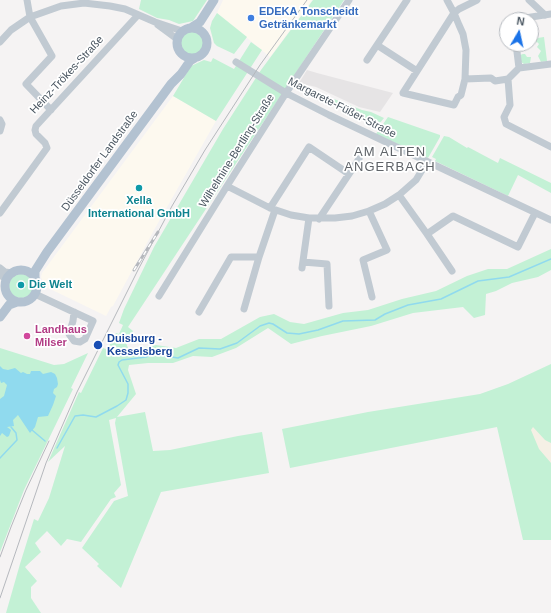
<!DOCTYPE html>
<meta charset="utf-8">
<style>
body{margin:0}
#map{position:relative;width:551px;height:613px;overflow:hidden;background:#f5f3f3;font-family:Arial,sans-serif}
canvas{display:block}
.north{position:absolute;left:499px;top:12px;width:40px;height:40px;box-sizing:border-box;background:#fff;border:1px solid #b7bbc0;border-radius:50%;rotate:9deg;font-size:11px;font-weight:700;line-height:16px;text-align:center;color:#4a5661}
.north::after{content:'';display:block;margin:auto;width:14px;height:18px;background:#1a73e8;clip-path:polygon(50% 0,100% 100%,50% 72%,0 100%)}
</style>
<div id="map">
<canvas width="551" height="613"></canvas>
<div class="north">N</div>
</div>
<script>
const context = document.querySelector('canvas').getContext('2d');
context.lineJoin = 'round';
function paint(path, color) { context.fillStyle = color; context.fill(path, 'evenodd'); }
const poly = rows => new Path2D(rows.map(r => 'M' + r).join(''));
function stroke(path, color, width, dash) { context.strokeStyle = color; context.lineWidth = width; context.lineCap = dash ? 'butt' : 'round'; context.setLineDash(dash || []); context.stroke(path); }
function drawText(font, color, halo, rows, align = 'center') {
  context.font = font + ' Arial,sans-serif'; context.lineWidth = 3.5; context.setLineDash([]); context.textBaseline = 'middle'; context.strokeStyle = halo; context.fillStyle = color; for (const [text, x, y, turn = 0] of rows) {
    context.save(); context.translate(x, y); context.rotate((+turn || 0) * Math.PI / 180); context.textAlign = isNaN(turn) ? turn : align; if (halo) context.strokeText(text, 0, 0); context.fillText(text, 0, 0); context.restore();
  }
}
paint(poly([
 [223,0,312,0,270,57,217,13],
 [173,96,216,121,154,230,113,306,111,307,106,316,44,286,41,277,42,273]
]), '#fdf9ef');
paint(poly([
 [307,70,317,73,393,93,380,112,359,107,316,87,299,83]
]), '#e6e4e5');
paint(poly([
 [141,0,207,0,193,21,179,24,169,20,157,18,139,9],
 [313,0,344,0,128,327,133,331,126,343,128,348,134,350,156,345,176,348,199,339,221,339,260,317,274,314,290,322,304,324,343,313,368,310,402,299,436,291,467,276,488,269,507,269,551,249,551,270,538,277,512,283,496,291,486,294,485,315,474,318,463,307,413,313,371,326,322,336,291,344,268,328,236,348,212,357,193,356,173,363,148,363,129,365,128,370,136,394,117,417,145,412,153,451,170,450,238,436,262,432,269,473,161,492,121,588,97,566,99,564,82,548,114,501,128,496,115,423,116,418,109,420,121,485,114,493,116,497,111,499,81,542,67,539,61,546,47,531,35,543,41,552,25,567,37,581,31,587,31,598,41,613,6,613,20,564,34,519,38,521,49,498,65,446,48,462,79,392,81,393,103,348,106,349,108,348,116,333,119,334,123,325,119,323,124,309,154,247,223,129,261,70],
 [217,13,247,37,234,54,217,46,214,43,210,28,212,21],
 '181 43a12 12 0 1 1 24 0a12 12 0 1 1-24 0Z',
 [544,37,547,61,541,62,538,56,541,51,537,47,539,44,537,42,532,44,526,49,520,47,519,44,531,44,531,39],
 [251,42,262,50,216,121,173,96,191,66,204,60,211,62,213,58,234,69],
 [523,54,525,54,527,57,531,57,530,63,524,64,521,62,520,55],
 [334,99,362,110,371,112,384,118,379,124,374,122,371,123,334,104],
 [388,117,440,135,440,137,428,158,376,134],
 [444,136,449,137,467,148,468,147,498,163,500,158,551,183,551,193,518,175,508,196,435,161,436,159,432,157],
 '9 286a12 12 0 1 1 24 0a12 12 0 1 1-24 0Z',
 [0,348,54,365,64,364,88,353,71,388,73,389,24,490,0,552],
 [551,364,551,540,523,540,497,427,290,468,282,429,368,412,480,394,508,384]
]), '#c3f1d5');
paint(poly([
 [533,427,545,440,551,443,551,463,539,449,531,430]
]), '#f5f0e5');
paint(poly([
 [0,366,3,369,8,370,15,368,21,373,23,372,27,374,30,374,31,371,40,371,43,374,51,372,55,374,57,378,58,384,57,387,54,389,53,393,56,396,53,405,48,416,38,417,35,427,30,433,18,415,13,420,14,426,7,427,11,430,9,436,7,437,2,433,0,436,0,399,4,396,7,385,4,382,1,383,0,380]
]), '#90daee');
stroke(poly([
 [32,430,45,441],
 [57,448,75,416,83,415,96,417,117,406,126,400,128,393,128,384,118,365,119,362,122,360,146,357,154,354,178,358,199,348,220,349,237,343,260,326,269,323,273,324,287,333,299,334,318,330,343,321,375,320,385,314,408,305,441,299,478,281,509,277,551,259],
 [0,458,17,440,16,433,11,427]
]), '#90daee', 1.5);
stroke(poly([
 [27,0,30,17,52,56,26,84,51,110],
 [447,0,454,13,459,25,463,34,466,50,465,79,461,95,458,97,454,105,403,93,454,13,459,9,477,0],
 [529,0,545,15],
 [512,20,551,14],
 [158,25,177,39],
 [0,42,11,30,30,17,61,6,84,3,110,6,125,9,155,22,182,31],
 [516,44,519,68],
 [377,45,417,71],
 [367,60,407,0],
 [236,62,286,93,329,115,551,220],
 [465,79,491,78,495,81,508,79,519,68,551,64],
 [508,79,510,105,504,117,506,124,551,147],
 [0,120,2,124,0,131],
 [227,186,270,208,291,215,309,218,335,218,352,216,369,211,385,204,399,195,416,180,427,162],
 [399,195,427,234,453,216,518,247,535,213],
 [270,208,309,147,349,174],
 [369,211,387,250,363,260,372,297],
 [0,213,47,148,45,143,36,134,35,130,36,126,138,15],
 [319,219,359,159],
 [427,234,452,271],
 [303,262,327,264,329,306],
 [0,268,5,272,13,273],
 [302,268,309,218],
 [0,274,5,279,6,282],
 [35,294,93,321,85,339,80,342,74,341,69,334,73,321,74,312],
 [159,296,227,186,286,93,349,0],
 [244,309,259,257,275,210],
 [199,312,231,257,259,257]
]), '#c1cad2', 7);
stroke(poly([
 [192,27,200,22,214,0],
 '177 43a15 15 0 1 1 30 0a15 15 0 1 1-30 0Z',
 '5 286a16 16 0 1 1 32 0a16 16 0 1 1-32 0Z',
 [35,279,35,271,47,252,171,84,181,74,190,61,195,58],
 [0,317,9,305,17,302]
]), '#b3c2d1', 9);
stroke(poly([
 [0,557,11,527,26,490,49,441],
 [0,598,46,463,77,392,139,268,172,206,205,150,260,65,307,0]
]), '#b5b8bd', 1);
const rail = poly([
 [134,270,158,232]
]);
stroke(rail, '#b5b8bd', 3);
stroke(rail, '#fff', 1.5, [4.5]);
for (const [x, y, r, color] of [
 [251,18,4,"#3f7fe0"],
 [139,188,4,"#0f9aa8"],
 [21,285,4,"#0f9aa8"],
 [27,336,4,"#d1479c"],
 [98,345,5,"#1a4fb4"]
]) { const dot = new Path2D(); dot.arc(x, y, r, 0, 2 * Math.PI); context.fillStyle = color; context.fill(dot); stroke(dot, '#fff', 1.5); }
drawText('bold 11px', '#366cbe', '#fff', [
 ["EDEKA Tonscheidt",259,12],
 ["Getränkemarkt",259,25]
], 'left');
drawText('11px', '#4a5661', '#fff', [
 ["Heinz-Trökes-Straße",67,75,-47],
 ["Margarete-Füßer-Straße",342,108,27],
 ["Wilhelmine-Bertling-Straße",237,151,-58],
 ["Düsseldorfer Landstraße",100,161,-54]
]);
drawText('bold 11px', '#0d838f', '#fff', [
 ["Xella",139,201],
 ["International GmbH",139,214],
 ["Die Welt",29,285,"left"]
]);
drawText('bold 11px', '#b23c85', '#fff', [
 ["Landhaus",35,330],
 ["Milser",35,343]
], 'left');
drawText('bold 11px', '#164399', '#fff', [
 ["Duisburg -",107,339],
 ["Kesselsberg",107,352]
], 'left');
context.letterSpacing = '1px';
drawText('13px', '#5f6368', '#fff', [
 ["AM ALTEN",390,152],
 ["ANGERBACH",390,167]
]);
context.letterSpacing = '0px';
</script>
